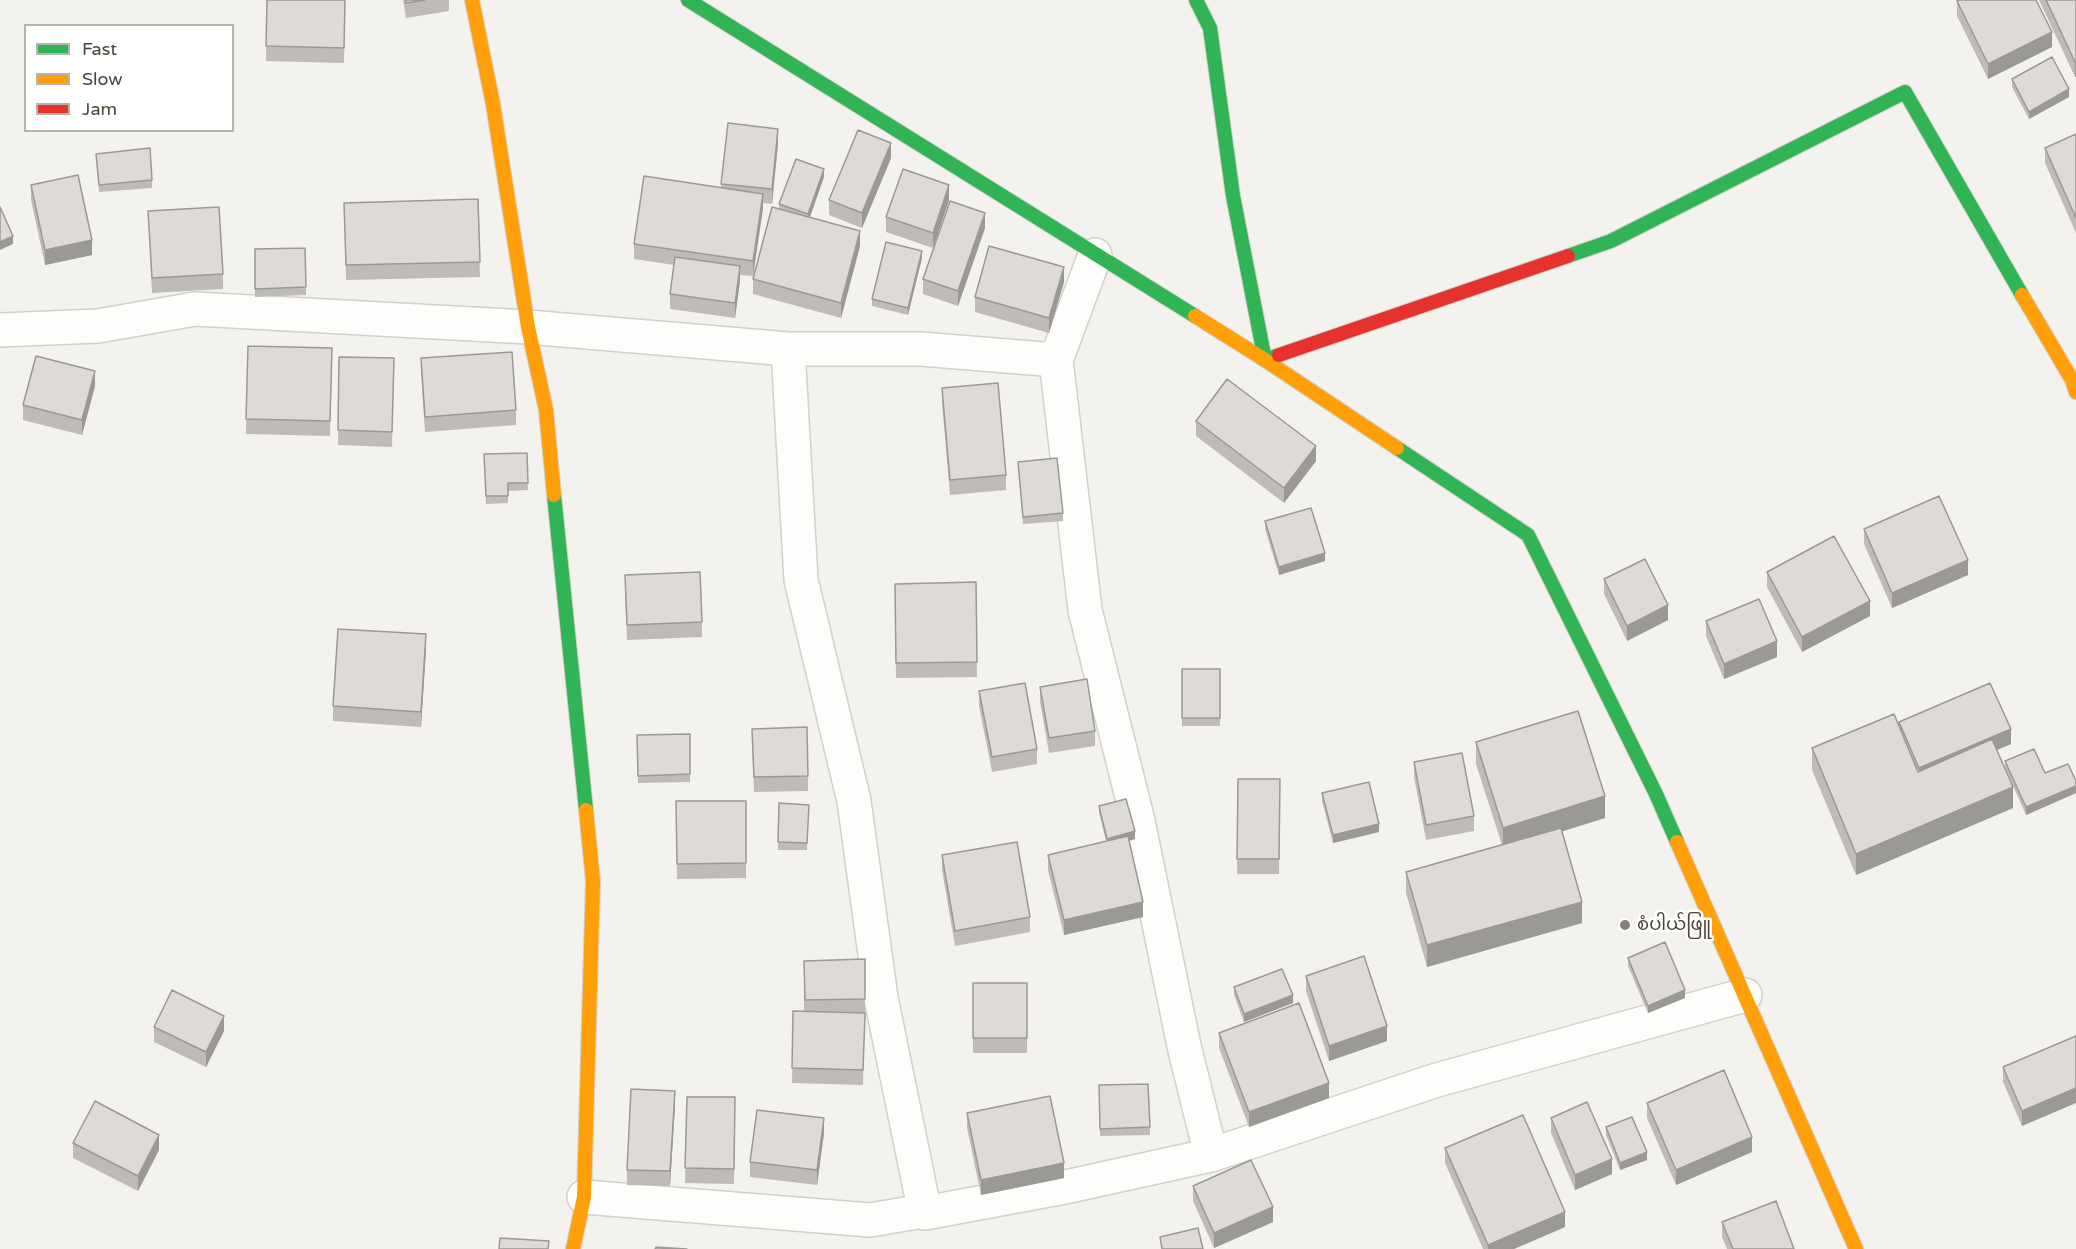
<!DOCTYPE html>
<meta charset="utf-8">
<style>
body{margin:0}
#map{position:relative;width:2076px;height:1249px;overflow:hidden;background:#f4f2ee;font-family:"Varela Round",sans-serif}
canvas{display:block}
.legend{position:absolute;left:24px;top:24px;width:210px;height:108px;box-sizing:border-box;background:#fff;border:2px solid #b7b4b0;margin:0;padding:8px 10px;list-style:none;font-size:18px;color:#4b4439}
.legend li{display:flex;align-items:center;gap:12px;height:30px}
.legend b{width:30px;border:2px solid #b7b4b0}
</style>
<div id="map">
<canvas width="2076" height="1249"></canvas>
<ul class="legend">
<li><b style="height:8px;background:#30b455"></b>Fast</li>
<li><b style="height:8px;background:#ff9f0a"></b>Slow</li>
<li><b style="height:8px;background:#e5322d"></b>Jam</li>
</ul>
</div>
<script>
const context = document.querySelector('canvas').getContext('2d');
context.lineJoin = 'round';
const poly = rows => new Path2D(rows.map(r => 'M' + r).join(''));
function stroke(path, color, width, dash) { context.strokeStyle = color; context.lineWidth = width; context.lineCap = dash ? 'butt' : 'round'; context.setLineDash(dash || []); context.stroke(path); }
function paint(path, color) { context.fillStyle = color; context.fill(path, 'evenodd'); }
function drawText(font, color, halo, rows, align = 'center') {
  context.font = font + ' "Varela Round","Noto Sans Myanmar",sans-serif'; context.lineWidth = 5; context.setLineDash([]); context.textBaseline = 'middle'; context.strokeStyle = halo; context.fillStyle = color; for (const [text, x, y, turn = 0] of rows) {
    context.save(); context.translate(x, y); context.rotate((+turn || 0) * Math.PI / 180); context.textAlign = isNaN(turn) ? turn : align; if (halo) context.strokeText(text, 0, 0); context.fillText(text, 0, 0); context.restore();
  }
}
const street = poly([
 [0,330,98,326,195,309,528,327,788,349,921,349,1056,360,1095,255],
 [788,349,801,580,854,801,881,998,925,1213],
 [1056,360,1085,610,1138,821,1184,1046,1211,1155],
 [584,1197,870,1220,923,1211,925,1213,1070,1186,1211,1155,1437,1080,1745,995]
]);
const fast = poly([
 [688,0,1195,316],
 [1196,0,1210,28,1233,196,1265,360,1279,355],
 [1568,256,1611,241,1905,92,2022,295],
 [1397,448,1528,535,1656,794,1677,842],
 [554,495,586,810]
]);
const slow = poly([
 [472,0,493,104,528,327,546,410,554,495],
 [2022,295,2072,380,2076,392],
 [1195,316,1265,360,1397,448],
 [1677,842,1856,1249],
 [573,1249,584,1197,593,881,586,810]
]);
const jam = poly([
 [1279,355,1568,256]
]);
stroke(street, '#d2d0cb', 36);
stroke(fast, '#d3cfc5', 16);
stroke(slow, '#d3cfc5', 16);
stroke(jam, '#d3cfc5', 16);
stroke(street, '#fdfdfc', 33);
stroke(fast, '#30b455', 14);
stroke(slow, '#ff9f0a', 14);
stroke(jam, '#e5322d', 14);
paint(poly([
 [267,0,345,0,344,63,266,61],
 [403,0,449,0,449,11,406,18],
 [2039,0,2076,0,2075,77],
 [1957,1,2052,47,1988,79,1957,16],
 [2012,79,2069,97,2029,119,2012,87],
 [2076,134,2076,233,2045,163,2045,148],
 [778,144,772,204,763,203,753,276,740,275,740,281,735,318,670,309,670,294,674,265,634,259,634,244,721,188,721,184],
 [96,154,152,180,152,188,99,192],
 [891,158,862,228,829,215,829,200],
 [824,177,810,217,860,246,841,318,753,294,753,279,779,209,779,204],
 [31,185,92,255,45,265,31,200],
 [478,199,480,277,346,280,344,203],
 [949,200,933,248,886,232,886,217],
 [148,211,223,274,223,289,152,293],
 [985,228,958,306,923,294,923,279],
 [305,248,306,295,255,297,255,249],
 [922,258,908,315,872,306,872,299],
 [1064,282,1049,333,975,312,975,297],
 [248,346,332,363,330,436,246,434],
 [339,357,394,373,392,447,338,445],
 [421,358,516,410,516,425,425,432,421,373],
 [95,386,82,435,23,420,23,405],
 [942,388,1006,475,1006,490,950,495,942,403],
 [1196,421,1316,461,1284,503,1196,436],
 [527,453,528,490,508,491,508,503,486,504,484,454],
 [1018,462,1063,513,1063,521,1023,524],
 [1265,521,1325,561,1279,575,1265,529],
 [1864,529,1968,575,1892,608,1864,544],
 [1767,572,1870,616,1802,652,1767,587],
 [1604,579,1668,620,1627,641,1604,594],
 [976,582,977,677,896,678,895,584],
 [625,590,702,622,702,637,627,640],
 [1706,621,1777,657,1724,679,1706,636],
 [426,649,421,727,333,721,333,706],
 [1182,669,1220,669,1220,726,1182,726],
 [1040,687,1095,731,1095,746,1049,753,1040,702],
 [979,691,1037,749,1037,764,992,772,979,706],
 [1899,722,2011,744,1997,750,2013,808,1856,875,1812,770,1812,748,1899,727],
 [690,734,690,782,638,783,637,735],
 [1476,742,1605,818,1562,831,1582,923,1427,967,1406,893,1406,872,1502,845,1476,764],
 [752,744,808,776,808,791,754,792],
 [2005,761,2045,773,2076,781,2076,793,2026,815,2005,768],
 [1414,762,1474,816,1474,831,1426,840,1414,777],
 [1238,779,1280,779,1279,874,1237,874],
 [1322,793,1379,832,1333,843,1322,801],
 [676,801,746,801,746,878,677,879],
 [779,803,809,805,807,850,778,850],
 [1099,806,1135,839,1129,841,1143,917,1064,935,1048,870,1048,855,1106,841,1099,813],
 [942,855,1030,917,1030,932,955,946,942,870],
 [1628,958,1685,998,1648,1013,1628,966],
 [865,959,865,1014,863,1085,792,1083,793,1011,804,1011,804,961],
 [1306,976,1387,1041,1329,1061,1306,991],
 [973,983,1027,983,1027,1053,973,1053],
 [1234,987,1293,1003,1244,1022,1234,995],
 [154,1027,224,1031,206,1067,154,1042],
 [1219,1033,1329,1098,1249,1127,1219,1048],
 [2076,1036,2022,1126,2003,1082,2003,1067],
 [1099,1085,1150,1127,1150,1135,1100,1136],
 [687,1097,735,1097,734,1184,685,1183],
 [1647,1103,1752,1152,1676,1185,1647,1118],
 [675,1106,670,1186,627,1185,627,1170],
 [967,1113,1064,1178,981,1195,967,1128],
 [1551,1118,1612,1174,1575,1190,1551,1133],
 [1606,1127,1647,1160,1620,1170,1606,1135],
 [824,1133,817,1185,750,1177,750,1162],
 [73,1143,159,1150,138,1191,73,1158],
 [1445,1148,1565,1227,1514,1249,1483,1249,1445,1163],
 [1193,1186,1273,1222,1214,1248,1193,1201],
 [1722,1222,1794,1249,1727,1249,1722,1237]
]), '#bfbcb8');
paint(poly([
 [2052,32,2052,47,1988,79,1988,64],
 [2075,62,2076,62,2076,77,2075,77],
 [2069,89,2069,97,2029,119,2029,112],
 [778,129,778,144,772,204,772,189],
 [891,143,891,158,862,228,862,213],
 [824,169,824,177,808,222,808,214],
 [949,185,949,200,933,248,933,233],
 [763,194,763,209,753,276,753,261],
 [985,213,985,228,958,306,958,291],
 [860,231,860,246,841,318,841,303],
 [13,236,13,244,0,250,0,242],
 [92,240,92,255,45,265,45,250],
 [922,251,922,258,908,315,908,308],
 [740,266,740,281,735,318,735,303],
 [1064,267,1064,282,1049,333,1049,318],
 [95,371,95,386,82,435,82,420],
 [1316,446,1316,461,1284,503,1284,488],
 [1325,553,1325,561,1279,575,1279,567],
 [1968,560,1968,575,1892,608,1892,593],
 [1870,601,1870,616,1802,652,1802,637],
 [1668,605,1668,620,1627,641,1627,626],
 [426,634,426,649,421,727,421,712],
 [1777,641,1777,657,1724,679,1724,664],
 [2011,729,2011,744,1919,783,1919,768],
 [2076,786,2076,793,2026,815,2026,807],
 [2013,787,2013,808,1856,875,1856,854],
 [1605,796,1605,818,1503,850,1503,828],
 [1379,824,1379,832,1333,843,1333,835],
 [1135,831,1135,839,1107,847,1107,839],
 [1143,902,1143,917,1064,935,1064,920],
 [1582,902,1582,923,1427,967,1427,945],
 [1685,990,1685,998,1648,1013,1648,1006],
 [1293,995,1293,1003,1244,1022,1244,1014],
 [224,1016,224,1031,206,1067,206,1052],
 [1387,1026,1387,1041,1329,1061,1329,1046],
 [1329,1083,1329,1098,1249,1127,1249,1112],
 [2076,1088,2076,1103,2022,1126,2022,1111],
 [675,1091,675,1106,670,1186,670,1171],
 [824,1118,824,1133,817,1185,817,1170],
 [159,1135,159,1150,138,1191,138,1176],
 [1752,1137,1752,1152,1676,1185,1676,1170],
 [1647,1152,1647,1160,1620,1170,1620,1163],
 [1612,1159,1612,1174,1575,1190,1575,1175],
 [1064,1163,1064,1178,981,1195,981,1180],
 [1273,1207,1273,1222,1214,1248,1214,1233],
 [1565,1212,1565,1227,1514,1249,1488,1249,1488,1245]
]), '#9b9996');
const building = poly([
 [267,0,345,0,344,48,266,46,267,0],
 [406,0,425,0,406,3,406,0],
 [1959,0,2036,0,2052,32,1988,64,1957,1,1959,0],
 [2046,0,2076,0,2076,62,2075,62,2046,0],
 [2052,57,2069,89,2029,112,2012,79,2052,57],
 [728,123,778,129,772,189,721,184,728,123],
 [858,130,891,143,862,213,829,200,858,130],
 [2076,134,2076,218,2045,148,2076,134],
 [150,148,152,180,99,185,96,154,150,148],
 [796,159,824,169,808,214,779,204,796,159],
 [903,169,949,185,933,233,886,217,903,169],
 [78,175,92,240,45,250,31,185,78,175],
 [644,176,763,194,753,261,634,244,644,176],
 [478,199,480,262,346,265,344,203,478,199],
 [950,201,985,213,958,291,923,279,950,201],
 [0,207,13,236,0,242,0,207],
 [219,207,223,274,152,278,148,211,219,207],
 [772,207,860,231,841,303,753,279,772,207],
 [886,242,922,251,908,308,872,299,886,242],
 [989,246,1064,267,1049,318,975,297,989,246],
 [305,248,306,287,255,289,255,249,305,248],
 [675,257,740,266,735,303,670,294,675,257],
 [248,346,332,348,330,421,246,419,248,346],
 [512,352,516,410,425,417,421,358,512,352],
 [36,356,95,371,82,420,23,405,36,356],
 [339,357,394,358,392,432,338,430,339,357],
 [1227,379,1316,446,1284,488,1196,421,1227,379],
 [998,383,1006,475,950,480,942,388,998,383],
 [527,453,528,483,508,483,508,496,486,496,484,454,527,453],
 [1057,458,1063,513,1023,517,1018,462,1057,458],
 [1939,496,1968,560,1892,593,1864,529,1939,496],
 [1311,508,1325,553,1279,567,1265,521,1311,508],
 [1834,536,1870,601,1802,637,1767,572,1834,536],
 [1645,559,1668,605,1627,626,1604,579,1645,559],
 [700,572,702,622,627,625,625,575,700,572],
 [976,582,977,662,896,663,895,584,976,582],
 [1759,599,1777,641,1724,664,1706,621,1759,599],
 [338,629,426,634,421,712,333,706,338,629],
 [1182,669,1220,669,1220,718,1182,718,1182,669],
 [1087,679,1095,731,1049,738,1040,687,1087,679],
 [1025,683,1037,749,992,757,979,691,1025,683],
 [1990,683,2011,729,1919,768,1899,722,1990,683],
 [1578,711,1605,796,1503,828,1476,742,1578,711],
 [1894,714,1918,772,1992,739,2013,787,1856,854,1812,748,1894,714],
 [807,727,808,776,754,777,752,729,807,727],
 [690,734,690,774,638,776,637,735,690,734],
 [2034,749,2045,773,2068,764,2076,781,2076,786,2026,807,2005,761,2034,749],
 [1462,753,1474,816,1426,825,1414,762,1462,753],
 [1238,779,1280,779,1279,859,1237,859,1238,779],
 [1369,782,1379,824,1333,835,1322,793,1369,782],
 [1126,799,1135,831,1107,839,1099,806,1126,799],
 [676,801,746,801,746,863,677,864,676,801],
 [779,803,809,805,807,843,778,842,779,803],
 [1561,828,1582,902,1427,945,1406,872,1561,828],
 [1128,836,1143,902,1064,920,1048,855,1128,836],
 [1017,842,1030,917,955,931,942,855,1017,842],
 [1665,942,1685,990,1648,1006,1628,958,1665,942],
 [1364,956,1387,1026,1329,1046,1306,976,1364,956],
 [865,959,865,999,805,1000,804,961,865,959],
 [1282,969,1293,995,1244,1014,1234,987,1282,969],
 [973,983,1027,983,1027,1038,973,1038,973,983],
 [172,990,224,1016,206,1052,154,1027,172,990],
 [1299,1003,1329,1083,1249,1112,1219,1033,1299,1003],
 [793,1011,865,1013,863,1070,792,1068,793,1011],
 [2076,1036,2076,1088,2022,1111,2003,1067,2076,1036],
 [1724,1070,1752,1137,1676,1170,1647,1103,1724,1070],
 [1148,1084,1150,1127,1100,1129,1099,1085,1148,1084],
 [631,1089,675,1091,670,1171,627,1170,631,1089],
 [1050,1096,1064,1163,981,1180,967,1113,1050,1096],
 [687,1097,735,1097,734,1169,685,1168,687,1097],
 [95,1101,159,1135,138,1176,73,1143,95,1101],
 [1587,1102,1612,1159,1575,1175,1551,1118,1587,1102],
 [757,1110,824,1118,817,1170,750,1162,757,1110],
 [1523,1115,1565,1212,1488,1245,1445,1148,1523,1115],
 [1632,1117,1647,1152,1620,1163,1606,1127,1632,1117],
 [1251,1160,1273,1207,1214,1233,1193,1186,1251,1160],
 [1776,1201,1794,1249,1733,1249,1722,1222,1776,1201],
 [1198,1228,1203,1249,1162,1249,1160,1237,1198,1228],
 [500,1238,549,1241,548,1249,499,1249,500,1238],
 [656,1247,687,1249,655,1249,656,1247]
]);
paint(building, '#dedbd6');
stroke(building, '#9b9996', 1.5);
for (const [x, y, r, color] of [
 [1625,925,6,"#868178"]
]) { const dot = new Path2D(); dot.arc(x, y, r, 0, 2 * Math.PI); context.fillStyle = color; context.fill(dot); stroke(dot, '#fff', 2); }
drawText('18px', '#4b4439', '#fff', [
 ["စံပါယ်ဖြူ",1637,925]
], 'left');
</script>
